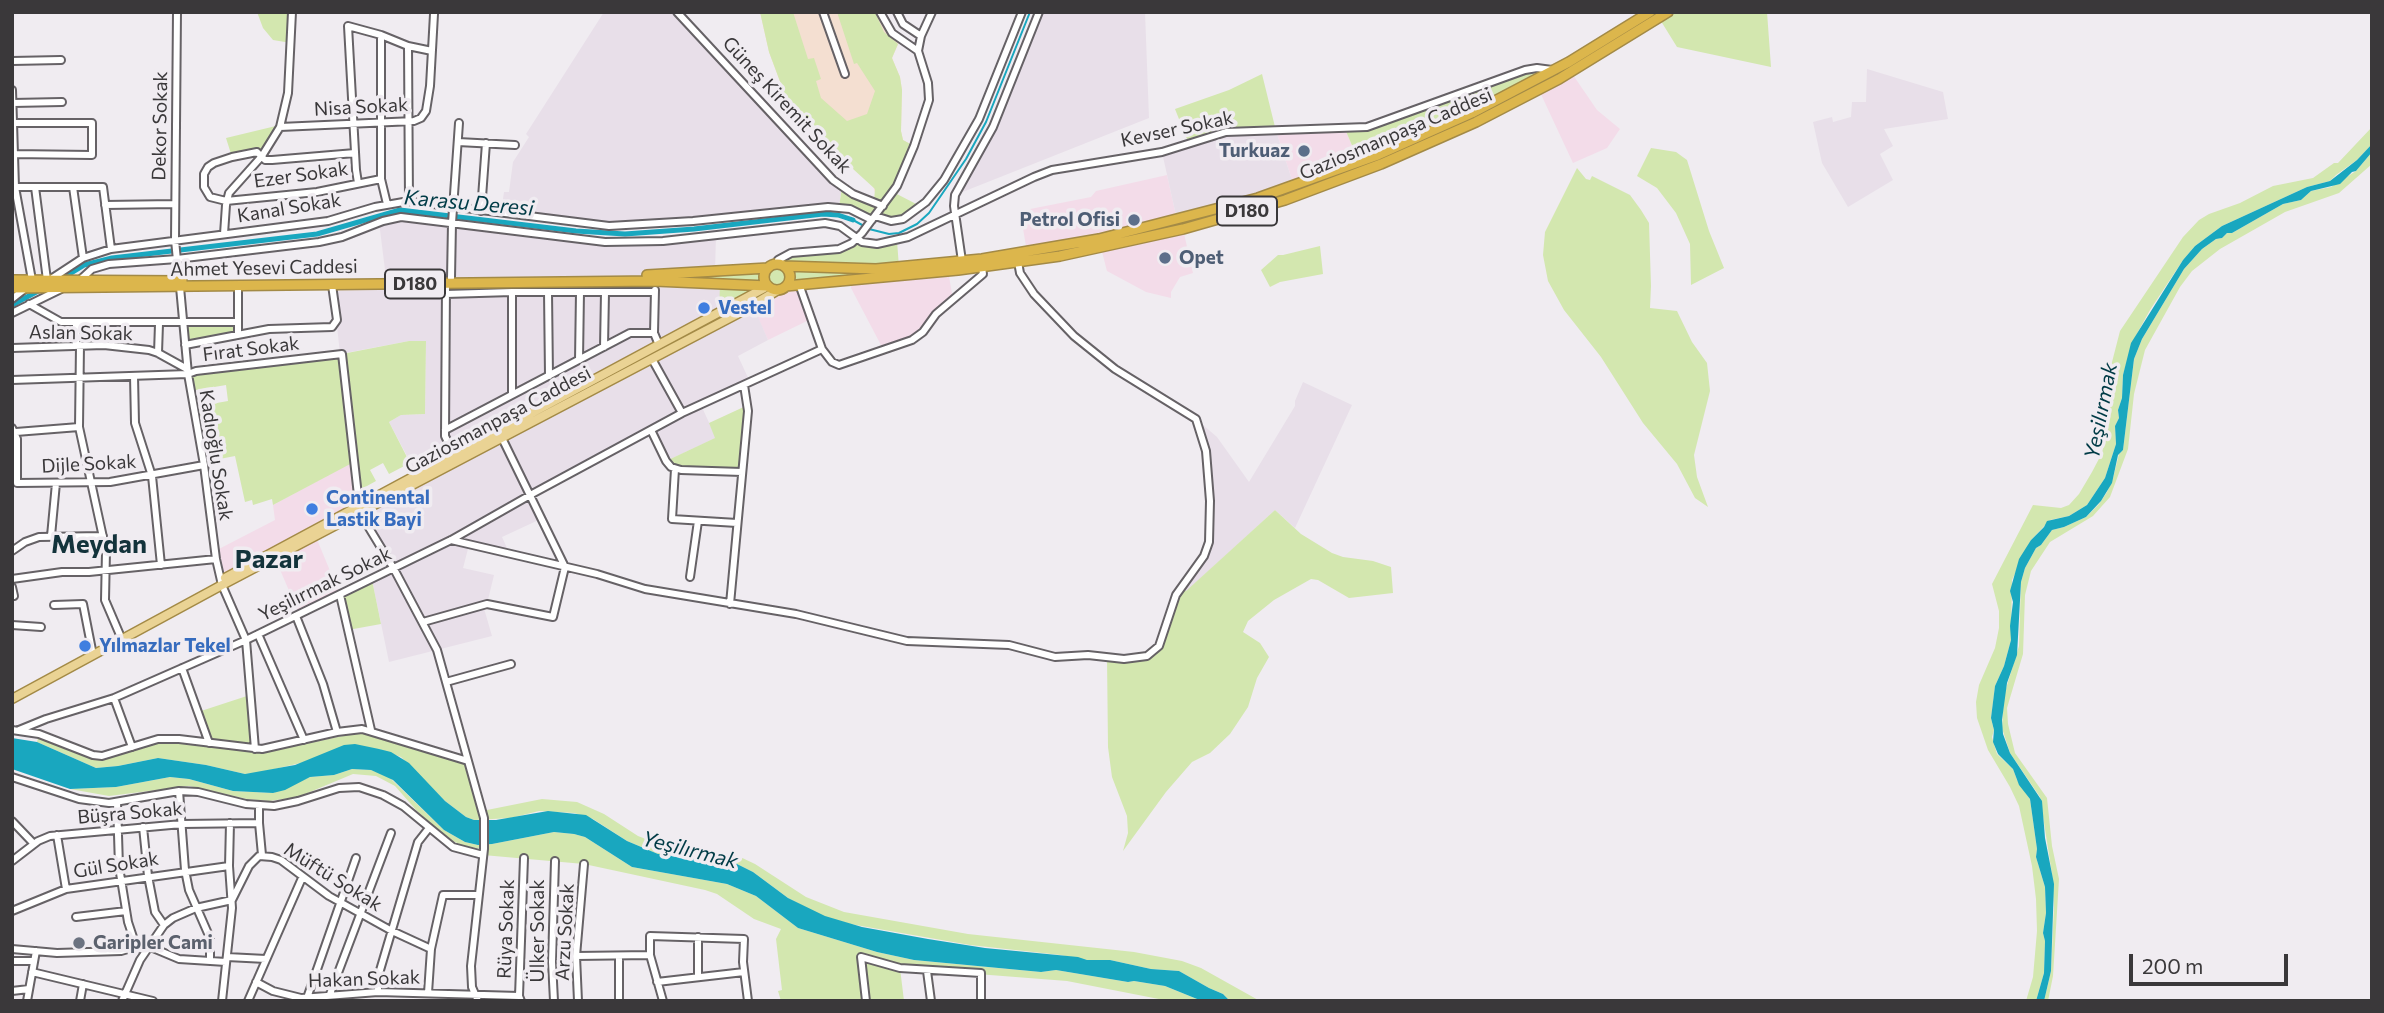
<!DOCTYPE html>
<meta charset="utf-8">
<style>
body{margin:0}
#map{position:relative;width:2384px;height:1013px;overflow:hidden;background:#f0ecf1;font-family:Commissioner,sans-serif}
canvas{display:block}
.frame{position:absolute;inset:0;border:14px solid #3a383a;pointer-events:none}
.scale{position:absolute;left:2129px;top:954px;width:159px;height:32px;box-sizing:border-box;border:4px solid #3a383a;border-top:0;padding-left:9px;font-size:21px;line-height:24px;white-space:nowrap;color:#3a383a;-webkit-text-stroke:5px #f0ecf1;paint-order:stroke}
</style>
<div id="map">
<canvas width="2384" height="1013"></canvas>
<div class="frame"></div>
<div class="scale">200 m</div>
</div>
<script>
const context = document.querySelector('canvas').getContext('2d');
context.lineJoin = 'round';
function paint(path, color) { context.fillStyle = color; context.fill(path, 'evenodd'); }
const poly = rows => new Path2D(rows.map(r => 'M' + r).join(''));
function stroke(path, color, width, dash) { context.strokeStyle = color; context.lineWidth = width; context.lineCap = dash ? 'butt' : 'round'; context.setLineDash(dash || []); context.stroke(path); }
function drawText(font, color, halo, rows, align = 'center') {
  context.font = font + ' Commissioner,sans-serif'; context.lineWidth = 7; context.setLineDash([]); context.textBaseline = 'middle'; context.strokeStyle = halo; context.fillStyle = color; for (const [text, x, y, turn = 0] of rows) {
    context.save(); context.translate(x, y); context.rotate((+turn || 0) * Math.PI / 180); context.textAlign = isNaN(turn) ? turn : align; if (halo) context.strokeText(text, 0, 0); context.fillText(text, 0, 0); context.restore();
  }
}
paint(poly([
 [1571,72,1597,110,1620,129,1607,148,1573,163,1539,90],
 [1345,129,1359,162,1294,186,1276,131],
 [1167,175,1177,220,1027,252,1020,211,1091,197,1096,191],
 [1183,229,1193,273,1180,277,1171,292,1171,298,1146,292,1107,271,1101,248],
 [948,271,953,299,923,332,883,349,851,288,851,279],
 [799,284,811,319,768,340,752,305,786,286],
 [354,461,359,506,221,581,215,551,275,520,273,505],
 [316,537,340,595,299,614,275,558]
]), '#f3dce9');
paint(poly([
 [604,12,677,12,842,187,839,207,625,227,501,213,504,192,509,192,513,162,529,137,526,134],
 [1039,12,1145,12,1149,118,955,195,993,127],
 [1867,69,1943,92,1948,119,1884,129,1893,146,1880,154,1893,180,1848,207,1822,163,1813,122,1832,117,1833,122,1851,117,1852,102,1866,102],
 [1276,131,1294,186,1177,220,1162,152,1226,132],
 [401,217,605,242,716,235,715,272,773,289,753,305,768,340,738,356,750,382,701,405,716,438,666,461,651,431,532,494,543,518,502,537,507,548,506,553,469,545,463,568,494,575,487,604,483,605,492,636,389,662,372,580,394,569,360,513,417,475,389,422,401,415,425,414,426,341,409,341,340,354,332,279,386,278,379,222],
 [1303,382,1352,405,1295,528,1275,510,1186,592,1180,586,1198,564,1209,542,1206,451,1196,419,1217,437,1249,482,1295,406,1295,401]
]), '#e8dfe9');
paint(poly([
 [760,12,880,12,900,40,892,58,900,77,902,90,901,131,903,140,914,146,874,202,875,193,873,185,819,138,799,115,785,95,769,52]
]), '#f4dfd1');
paint(poly([
 [257,12,292,12,291,43,273,40,263,28],
 [760,12,793,12,808,59,814,58,821,79,816,81,821,98,847,121,867,114,875,91,857,63,854,64,837,12,875,12,884,32,898,44,892,58,900,77,902,90,901,131,903,140,914,146,893,192,920,206,897,221,876,216,872,220,839,207,842,187,874,202,875,189,819,138,799,115,785,95,769,52],
 [1668,12,1767,12,1771,67,1677,47,1659,18],
 [1525,70,1554,71,1359,162,1345,129,1360,129],
 [1262,74,1276,131,1236,131,1189,144,1175,109,1229,90],
 [280,125,262,156,257,152,232,157,226,138],
 [2372,127,2372,144,2357,160,2336,175,2330,181,2307,187,2222,226,2195,246,2183,260,2150,310,2133,341,2123,375,2122,398,2118,410,2119,418,2115,426,2116,444,2105,478,2087,505,2069,516,2050,520,2031,540,2012,580,2011,640,2004,666,1995,686,1991,718,1994,730,1992,737,1997,754,2013,769,2017,780,2030,799,2037,849,2036,857,2045,887,2046,913,2043,933,2045,941,2044,973,2036,1001,2026,1001,2033,977,2037,931,2036,899,2032,866,2019,806,2010,787,1988,750,1977,718,1976,702,1979,685,1995,648,1999,628,1999,611,1992,584,2033,505,2061,508,2069,505,2079,494,2092,472,2102,453,2106,435,2111,366,2120,331,2183,237,2199,220,2209,214,2240,203,2273,186,2313,178,2334,163,2338,163],
 [1651,148,1676,152,1687,160,1709,231,1724,268,1691,285,1690,244,1676,213,1657,188,1637,176],
 [2372,152,2372,164,2339,193,2285,212,2220,249,2192,271,2180,287,2145,350,2134,394,2128,449,2110,497,2093,516,2050,542,2031,571,2025,595,2023,654,2007,708,2008,724,2015,753,2047,798,2052,846,2059,879,2053,976,2048,1001,2044,1001,2051,971,2054,907,2052,874,2040,797,2010,753,2002,728,2004,695,2019,646,2021,582,2025,568,2036,548,2041,545,2052,530,2064,527,2086,517,2099,504,2107,492,2113,478,2119,454,2123,450,2134,359,2142,339,2184,269,2202,249,2216,239,2222,238,2227,233,2232,233,2283,204,2301,200,2311,191,2331,187,2356,171],
 [1577,168,1586,179,1590,180,1592,176,1630,195,1641,210,1649,223,1651,286,1650,308,1677,311,1692,342,1707,363,1710,391,1694,455,1697,477,1708,507,1695,498,1677,464,1643,423,1601,357,1564,310,1548,281,1543,255,1545,232],
 [856,239,862,242,897,241,899,267,854,270,854,278,787,286,778,290,768,286,719,313,720,284,686,282,686,274,768,268,778,264,791,253,829,250],
 [1320,246,1323,274,1280,282,1270,287,1261,270,1278,255,1283,255],
 [238,322,238,335,185,345,183,323],
 [409,341,426,341,425,414,401,415,389,422,410,463,389,474,383,463,370,470,376,481,358,491,354,462,273,505,272,499,253,505,252,500,245,502,235,456,204,462,194,407,228,401,226,385,191,391,188,374,342,354],
 [748,405,742,472,678,469,666,461,715,438,709,423],
 [1275,510,1301,534,1332,553,1343,557,1373,561,1391,567,1393,593,1349,598,1318,580,1311,579,1274,600,1248,621,1243,632,1260,643,1269,657,1257,678,1248,707,1230,734,1210,753,1192,762,1166,792,1123,851,1128,833,1127,816,1112,777,1108,747,1107,657,1124,659,1156,650,1180,586,1186,591],
 [372,580,381,624,348,630,340,595],
 [250,695,255,749,209,743,198,712],
 [357,733,367,733,469,765,482,811,542,799,577,802,604,814,638,836,656,843,736,855,755,864,806,897,844,912,968,934,1134,952,1182,961,1201,968,1260,1001,1229,1000,1223,994,1209,988,1179,971,1151,969,1110,960,1087,960,1060,955,970,945,850,924,819,915,807,908,788,898,753,872,733,862,687,855,658,854,627,841,593,819,574,813,539,811,511,818,474,820,466,817,445,801,401,757,379,749,305,762,257,773,245,774,206,765,158,758,118,766,96,768,37,742,38,738,92,759,102,760,159,743,178,743,262,753],
 [352,769,371,770,388,776,444,830,465,842,478,845,492,844,554,832,574,834,585,837,632,867,727,884,756,896,798,928,877,952,914,960,1041,972,1056,970,1128,982,1134,981,1165,986,1202,1001,1169,1001,1067,981,900,968,904,1001,781,1001,778,991,782,990,776,939,781,929,754,919,717,894,705,890,584,864,483,855,483,849,463,846,449,839,417,811,395,786,376,776,353,774,298,797,269,801,247,799,189,786,109,796,70,789,116,787,170,777,189,779,233,791,273,793,310,777,334,775]
]), '#d3e7af');
paint(poly([
 [2372,144,2372,152,2356,171,2352,172,2340,184,2311,191,2301,200,2283,204,2232,233,2227,233,2222,238,2216,239,2202,249,2184,269,2142,339,2134,359,2123,450,2118,455,2112,483,2101,501,2086,517,2064,527,2052,530,2041,545,2036,548,2025,568,2021,582,2017,655,2007,683,2002,720,2003,734,2010,753,2042,801,2045,838,2054,884,2051,971,2044,1001,2036,1001,2044,973,2045,941,2043,933,2046,913,2045,887,2036,857,2037,849,2030,799,2019,785,2013,769,1998,754,1993,742,1994,730,1991,718,1995,686,2004,666,2011,640,2010,626,2013,602,2010,591,2019,559,2031,540,2044,527,2047,521,2069,516,2087,505,2105,478,2116,444,2115,426,2119,418,2118,410,2122,398,2123,375,2131,343,2183,260,2195,246,2222,226,2307,187,2330,181,2357,160],
 [12,738,37,742,96,768,118,766,158,758,206,765,245,774,295,765,344,745,355,744,379,749,391,752,409,763,445,801,466,817,474,820,496,820,548,811,586,815,627,841,658,854,687,855,733,862,753,872,788,898,825,916,862,927,928,939,985,948,1078,957,1087,960,1110,960,1151,969,1179,971,1209,988,1223,994,1229,1000,1235,1001,1202,1001,1165,986,1134,981,1128,982,1056,970,1041,972,914,960,877,952,798,928,756,896,727,884,632,867,585,837,574,834,554,832,492,844,478,845,465,842,444,830,393,780,371,770,352,769,334,775,310,777,285,790,273,793,233,791,189,779,170,777,116,787,70,789,12,769]
]), '#19a7bf');
stroke(poly([
 [853,220,864,226],
 [869,229,889,234,899,233,917,224,929,213,966,159,986,122,1030,12]
]), '#19a7bf', 2);
stroke(poly([
 [61,279,84,265,112,258,317,234,400,210,576,231,625,234,694,229,823,214,838,215,853,220],
 [12,305,40,290]
]), '#19a7bf', 5);
const minor = poly([
 [177,12,175,240,179,281],
 [677,12,833,180,853,194,883,206],
 [823,12,845,74],
 [880,12,892,33,918,51],
 [897,12,903,24,921,36],
 [381,35,381,179,387,204],
 [408,46,409,201],
 [12,61,61,60],
 [12,90,15,187,32,280],
 [13,103,62,102],
 [280,127,414,121,421,118,426,111,430,86,434,14],
 [458,142,515,145],
 [355,153,272,160,265,160,257,152,232,157,214,163,208,167,204,174,204,187,210,197,226,201,317,192,381,179],
 [12,154,92,155,92,123,13,123],
 [358,183,356,170,348,26,381,35,408,46,432,51],
 [15,187,103,187,111,249],
 [35,187,47,280],
 [73,187,83,258],
 [105,205,175,204],
 [481,211,486,143],
 [875,216,891,221,903,219,926,202,944,180,979,119,1022,12],
 [224,234,226,205,229,193,262,156,280,127,288,93,292,12],
 [962,261,954,206,955,195,993,127,1039,12],
 [778,264,778,260,791,253,839,249,852,243,862,233,897,186,914,146,929,100,928,83,918,51,921,36,932,12],
 [451,278,452,223,459,123],
 [51,279,83,258,111,249,328,221,375,207,409,201,609,226,693,221,828,207,850,209,872,220],
 [80,280,92,269,109,264,177,259,319,242,342,237,383,221,401,217,605,242,663,241,825,223,840,226,862,242,877,244,908,237,1034,177,1052,170,1162,152,1226,132,1367,127,1525,70,1537,68,1552,70],
 [446,284,445,436,455,457],
 [180,287,188,374,204,465,216,559,222,585,246,640,255,749],
 [655,290,654,333,659,345],
 [512,292,512,394],
 [548,292,549,376],
 [446,294,512,292,655,292],
 [12,299,26,288],
 [29,304,61,322,238,322],
 [12,313,61,289],
 [76,323,76,345],
 [238,335,238,286],
 [80,345,79,427,106,551,105,600,120,635],
 [185,345,269,329,332,327,337,320,332,285],
 [604,347,605,292],
 [12,348,104,345,149,350,158,353,187,369],
 [822,349,832,362,839,365,912,340,923,332,936,314,983,274,982,268],
 [158,353,159,324],
 [652,359,682,413],
 [579,360,580,292],
 [134,376,135,423,152,476,161,565],
 [12,380,188,374,196,371,342,354,360,513,394,569,437,650,484,818,484,849,471,966,472,987,478,1001],
 [12,428,17,439,17,483,110,482,204,465],
 [445,430,630,333,654,333],
 [651,430,666,461,671,467,681,470,742,472],
 [16,432,79,427],
 [675,469,672,519,737,523],
 [51,536,56,483],
 [451,540,597,574,645,589,796,614,907,641,1009,645,1055,657,1088,655,1124,659,1147,656,1159,646,1176,595,1204,556,1209,542,1210,501,1206,451,1196,419,1115,369,1074,336,1034,294,1020,273,1018,262],
 [12,551,25,542,39,537,103,536],
 [690,577,698,521],
 [12,579,62,572,89,572,216,559],
 [12,587,14,596],
 [340,595,371,730],
 [730,604,748,411,744,385],
 [54,605,83,604,92,650],
 [296,616,323,684,337,732],
 [423,622,487,604,553,617,565,567,502,438],
 [12,625,41,627],
 [258,634,304,740],
 [182,668,209,743],
 [446,682,511,664],
 [114,698,132,747],
 [12,730,39,734,93,755,102,756,158,739,179,739,262,749,337,732,362,729,468,761],
 [19,730,46,719,114,698,246,640,451,540,532,494,682,413,822,349,799,284],
 [12,777,79,799,109,803,179,791,198,792,246,804,274,806,298,801,339,788,359,787,383,795,403,806,453,847,483,855],
 [179,791,185,870,189,890,210,938,210,961],
 [117,802,119,867,128,922,135,943,145,951],
 [259,806,259,823,262,855],
 [12,821,34,844],
 [143,827,148,876,155,912,164,925],
 [57,835,66,889],
 [12,861,38,841,50,836,182,824,259,823],
 [12,911,66,889,229,866],
 [76,917,126,911],
 [698,937,698,977],
 [148,946,179,959,226,962],
 [12,949,57,953,121,951,138,946],
 [576,956,650,955],
 [227,957,266,959],
 [12,961,34,961],
 [927,971,931,1001],
 [32,972,153,1001],
 [256,982,273,991,301,998,378,992,519,996],
 [657,982,744,972],
 [12,991,29,989],
 [378,992,378,977,418,842,429,828],
 [428,993,431,949,443,895,478,895],
 [330,994,391,833],
 [307,998,356,858],
 [27,1001,36,951],
 [80,1001,83,984],
 [122,1001,140,960,164,925,173,918,196,908,232,900,249,866,259,856,272,857,281,860,329,896,392,931,431,949],
 [222,1001,232,908,229,866,230,823],
 [248,1001,302,878],
 [521,1001,519,996,524,858],
 [554,1001,552,962,555,861],
 [578,1001,576,956,584,864],
 [619,1001,619,956],
 [663,1001,650,955,650,936,744,939,743,962,748,1001],
 [866,1001,861,957,900,968,981,973,981,1001]
]);
const major = poly([
 [225,578,768,286],
 [12,699,222,585,741,312,778,290]
]);
const highway = poly([
 '764 277a13 13 0 1 1 26 0a13 13 0 1 1-26 0Z',
 [784,266,876,269,982,259,1099,239,1258,198,1378,155,1472,113,1569,62,1650,12],
 [647,275,768,268],
 [12,280,182,281],
 [786,286,958,270,1060,256,1183,229,1285,200,1381,164,1476,122,1559,79,1668,12],
 [12,288,655,281,768,286]
]);
stroke(minor, '#666266', 10);
stroke(major, '#a38a46', 11);
stroke(highway, '#a38a46', 12);
stroke(minor, '#fff', 6);
stroke(major, '#ead394', 8);
stroke(highway, '#dcb64c', 9);
for (const [x, y, r, color] of [
 [1304,151,7,"#5c6f8a"],
 [1134,220,7,"#5c6f8a"],
 [1165,258,7,"#5c6f8a"],
 [704,308,7,"#3f7fe0"],
 [312,509,7,"#3f7fe0"],
 [85,646,7,"#3f7fe0"],
 [79,943,7,"#6b7280"]
]) { const dot = new Path2D(); dot.arc(x, y, r, 0, 2 * Math.PI); context.fillStyle = color; context.fill(dot); stroke(dot, '#f0ecf1', 2.5); }
for (const [x, y, w] of [
 [1247,211,60],
 [415,284,60]
]) { const box = new Path2D(); box.roundRect(x - w / 2, y - 14.5, w, 29, 5); context.fillStyle = '#f0ecf1'; context.fill(box); stroke(box, '#3a383a', 2); }
drawText('bold 18px', '#3a383a', null, [
 ["D180",1247,211],
 ["D180",415,284]
]);
drawText('19px', '#3a383a', '#f0ecf1', [
 ["Güneş Kiremit Sokak",787,105,47],
 ["Nisa Sokak",361,107,-3],
 ["Dekor Sokak",160,126,-89],
 ["Kevser Sokak",1177,129,-12],
 ["Gaziosmanpaşa Caddesi",1396,134,-23],
 ["Ezer Sokak",301,175,-8],
 ["Kanal Sokak",289,208,-9],
 ["Ahmet Yesevi Caddesi",264,268,-1],
 ["Aslan Sokak",81,333,1],
 ["Fırat Sokak",251,349,-7],
 ["Gaziosmanpaşa Caddesi",498,420,-28],
 ["Kadıoğlu Sokak",216,455,81],
 ["Dijle Sokak",89,464,-3],
 ["Yeşilırmak Sokak",325,584,-26],
 ["Büşra Sokak",130,813,-5],
 ["Gül Sokak",116,865,-9],
 ["Müftü Sokak",333,877,32],
 ["Rüya Sokak",506,929,-88],
 ["Ülker Sokak",538,931,-90],
 ["Arzu Sokak",565,932,-87],
 ["Hakan Sokak",364,979,-2]
]);
drawText('bold 19px', '#4e5e75', '#f0ecf1', [
 ["Turkuaz",1290,151],
 ["Petrol Ofisi",1120,220],
 ["Opet",1179,258,"left"]
], 'right');
drawText('bold 19px', '#366cbe', '#f0ecf1', [
 ["Vestel",718,308],
 ["Continental",326,498],
 ["Lastik Bayi",326,520],
 ["Yılmazlar Tekel",99,646]
], 'left');
drawText('bold 19px', '#5b616d', '#f0ecf1', [
 ["Garipler Cami",93,943]
], 'left');
drawText('italic 21px', '#003b46', '#f0ecf1', [
 ["Karasu Deresi",469,203,5],
 ["Yeşilırmak",2101,411,-79],
 ["Yeşilırmak",690,850,14]
]);
drawText('bold 26px', '#13333b', '#f0ecf1', [
 ["Meydan",99,544],
 ["Pazar",269,559]
]);
</script>
